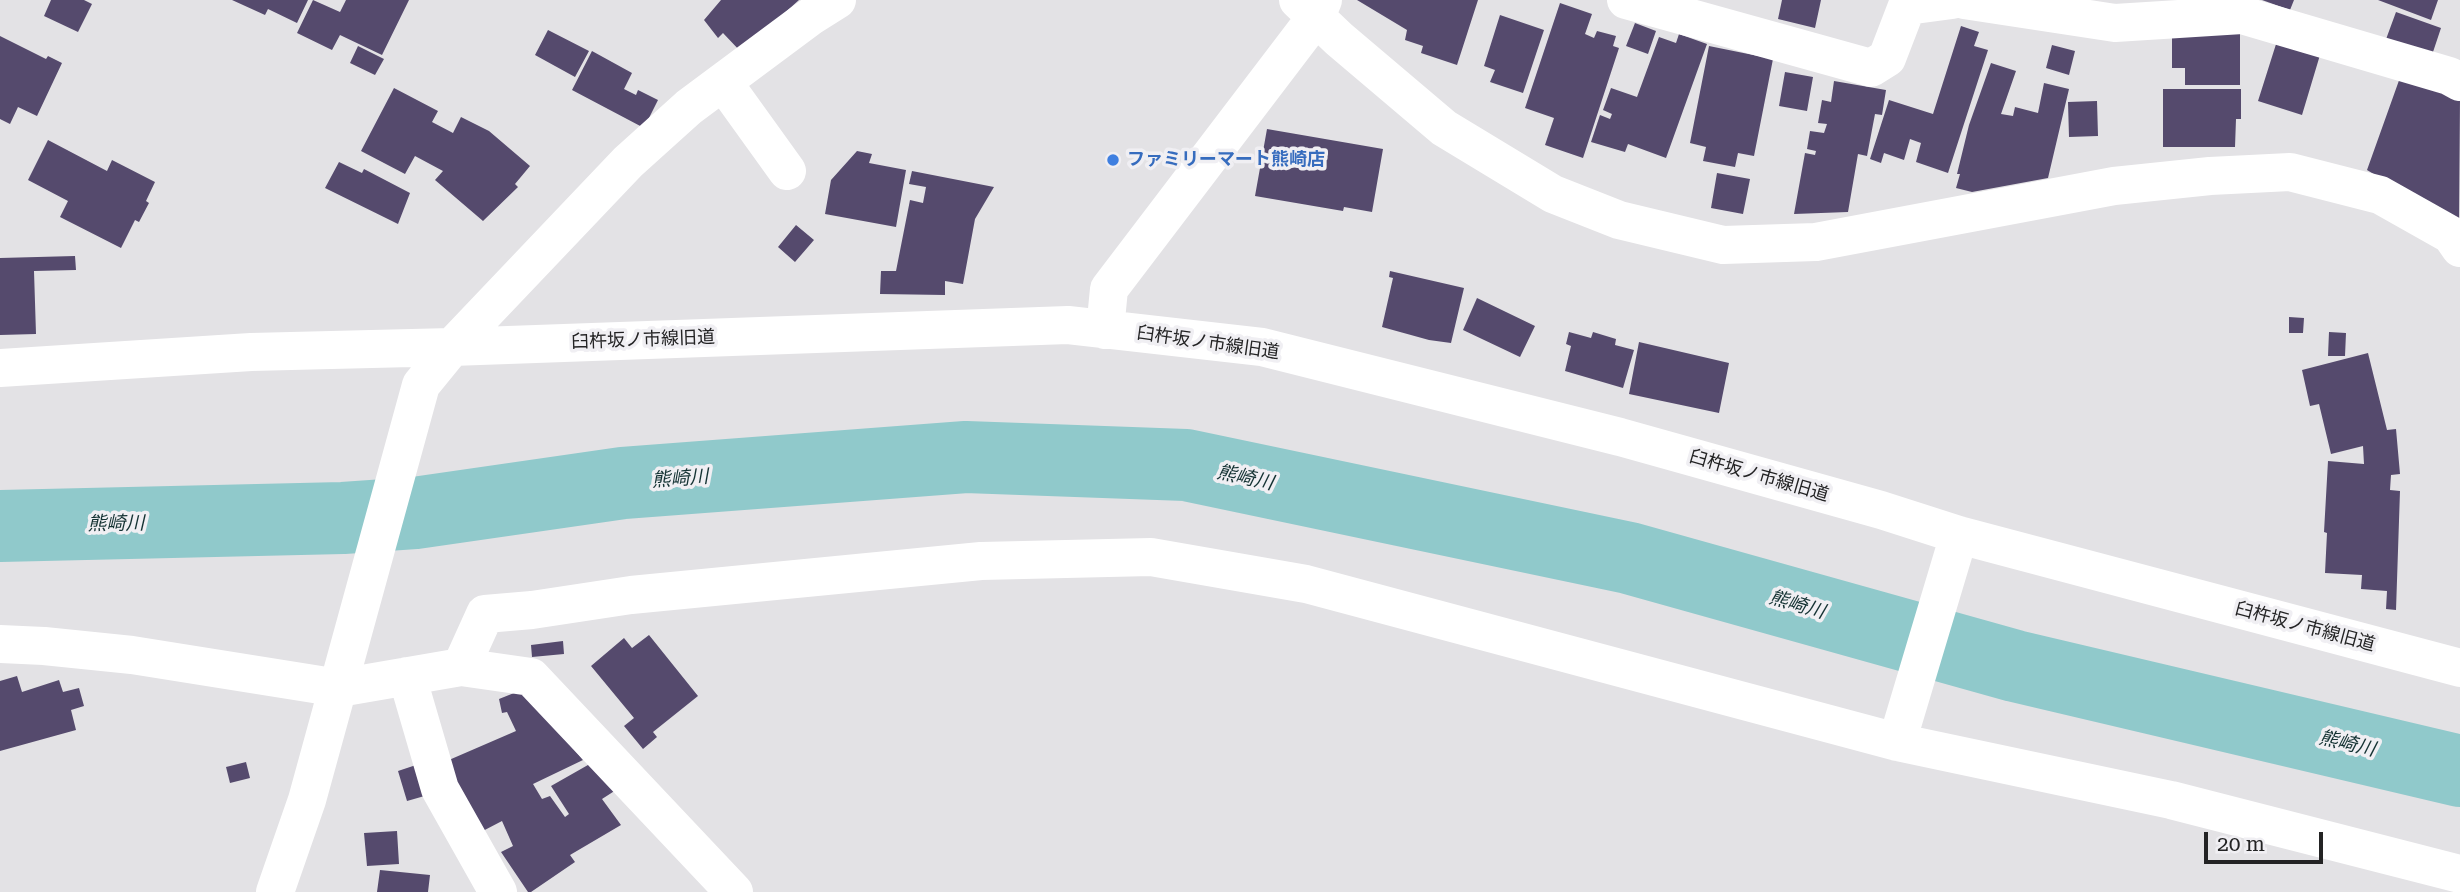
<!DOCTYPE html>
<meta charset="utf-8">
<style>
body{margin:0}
#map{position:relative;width:2460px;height:892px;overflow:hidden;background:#e3e2e5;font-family:"Roboto Serif",serif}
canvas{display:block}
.scale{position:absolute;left:2204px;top:832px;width:119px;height:32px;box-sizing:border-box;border:4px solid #232324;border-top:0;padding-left:9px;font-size:21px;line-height:24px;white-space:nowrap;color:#232324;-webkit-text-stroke:5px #f0eff3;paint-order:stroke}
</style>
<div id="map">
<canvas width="2460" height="892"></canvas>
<div class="scale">20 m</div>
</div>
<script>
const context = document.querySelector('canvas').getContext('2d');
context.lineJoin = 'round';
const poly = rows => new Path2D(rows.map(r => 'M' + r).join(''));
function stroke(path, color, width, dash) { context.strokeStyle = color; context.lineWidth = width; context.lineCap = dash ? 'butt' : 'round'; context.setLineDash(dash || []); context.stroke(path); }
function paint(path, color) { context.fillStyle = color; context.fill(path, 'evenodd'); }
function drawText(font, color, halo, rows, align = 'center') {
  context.font = font + ' "Roboto Serif","Noto Sans JP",serif'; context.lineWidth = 7; context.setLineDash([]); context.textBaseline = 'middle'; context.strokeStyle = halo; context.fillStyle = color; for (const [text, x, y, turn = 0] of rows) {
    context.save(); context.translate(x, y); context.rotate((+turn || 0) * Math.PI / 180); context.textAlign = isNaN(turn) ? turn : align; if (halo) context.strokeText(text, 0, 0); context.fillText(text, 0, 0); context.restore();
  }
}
stroke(poly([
 [0,526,343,518,415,513,623,483,966,457,1186,465,1629,558,2015,666,2460,771]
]), '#90c9cb', 72);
paint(poly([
 [51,0,84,0,92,4,78,32,44,16],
 [232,0,308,0,297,23,268,9,265,15],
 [313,0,340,12,346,0,409,0,382,55,340,35,332,50,297,33],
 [721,0,799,0,741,52,723,33,718,38,704,20],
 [1357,0,1478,0,1457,65,1421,53,1423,46,1405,40,1407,30],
 [1782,0,1821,0,1815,28,1778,19],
 [2262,0,2294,0,2290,10],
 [2378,0,2438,0,2431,20],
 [1560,3,1592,14,1585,34,1594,38,1597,31,1616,36,1613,46,1619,48,1583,158,1545,145,1554,118,1525,108],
 [2396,12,2441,28,2431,58,2385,42],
 [1500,15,1544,30,1523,93,1490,82,1495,70,1484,66],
 [1635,23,1656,31,1648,54,1626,46],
 [1961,26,1979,32,1974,46,1988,50,1948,173,1916,162,1921,143,1910,139,1904,160,1884,153,1881,163,1870,159,1889,100,1933,114],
 [548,30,589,51,575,77,535,55],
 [2172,32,2240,32,2240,85,2185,85,2185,68,2172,68],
 [1679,34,1707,44,1666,158,1628,144,1625,152,1591,142,1600,115,1610,119,1612,114,1603,110,1611,88,1637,97,1659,37,1676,43],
 [0,36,46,59,48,56,62,63,37,116,18,107,10,124,0,119],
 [2277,41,2320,55,2302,115,2258,101],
 [2052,45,2075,51,2069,75,2046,68],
 [358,46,384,59,375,75,350,63],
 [1709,46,1773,59,1754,156,1738,153,1735,167,1703,161,1706,147,1690,143],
 [592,51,632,73,624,89,636,95,638,90,658,100,644,128,572,90],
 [1991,63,2016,71,2001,114,2013,116,2015,107,2038,113,2044,83,2069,89,2048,178,1972,192,1956,188,1960,174,1957,174,1969,125],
 [1785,72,1813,77,1807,111,1779,106],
 [2402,72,2460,99,2459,225,2367,170],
 [1834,81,1886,90,1882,115,1875,114,1867,156,1858,154,1848,212,1794,214,1805,153,1815,155,1816,151,1807,149,1810,131,1824,133,1827,124,1818,123,1822,100,1831,102],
 [394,88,438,111,432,122,453,133,461,117,489,131,530,166,515,184,518,187,483,221,435,180,443,171,415,156,405,174,361,151],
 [2163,89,2241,89,2241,119,2236,119,2235,147,2163,147],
 [2097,101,2098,136,2069,137,2068,102],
 [1267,129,1383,149,1372,212,1344,207,1343,211,1255,196],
 [48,140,107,171,112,160,155,182,146,201,149,203,139,222,135,220,121,248,60,217,68,201,28,180],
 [857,151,872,154,869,163,906,170,896,227,825,214,831,180],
 [339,162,362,173,364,169,410,193,398,224,325,188],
 [912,171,994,187,975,219,963,284,945,281,945,295,880,294,881,271,896,271,910,200,923,203,926,187,909,184],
 [1717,173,1750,179,1743,214,1711,208],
 [796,225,814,240,795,262,778,247],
 [75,256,76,270,34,271,36,334,0,335,0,258],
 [1390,271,1464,288,1451,343,1429,340,1382,327,1393,278,1389,277],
 [1477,298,1535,326,1520,357,1463,330],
 [2289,317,2304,318,2303,333,2289,333],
 [1569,332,1591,338,1593,332,1616,339,1615,345,1634,350,1623,388,1565,371,1571,346,1566,344],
 [2329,332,2346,333,2345,356,2328,356],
 [1639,342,1729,363,1719,413,1629,394],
 [2368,353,2387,430,2396,429,2400,474,2391,475,2390,490,2400,491,2396,610,2386,609,2387,591,2361,589,2362,575,2325,573,2327,533,2324,532,2328,461,2364,464,2363,446,2331,454,2319,404,2310,406,2302,370],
 [649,635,698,696,653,732,657,737,643,749,624,726,634,718,591,666,624,638,632,648],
 [563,641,564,654,532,657,531,645],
 [17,676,22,692,59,680,63,692,79,688,84,706,71,710,76,730,0,751,0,681],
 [524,689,583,760,533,784,542,799,550,796,565,817,569,814,551,786,595,761,616,790,602,799,621,825,570,855,575,862,531,892,528,892,501,852,513,846,502,821,479,833,442,763,516,731,507,712,502,713,499,699],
 [246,762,250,778,230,783,226,767],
 [419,764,428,795,407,801,398,771],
 [397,831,399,864,367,866,364,833],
 [380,870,430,875,428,892,377,892]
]), '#554a6d');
stroke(poly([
 [1298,0,1339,39,1444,128,1553,194,1619,220,1723,245,1816,242,2114,186,2210,176,2290,172,2380,195,2451,235,2460,248],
 [1626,0,1871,68,1887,58,1907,6,1952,0],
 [1964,0,2115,23,2242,15,2449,76,2460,82],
 [723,82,787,171],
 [1105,330,1109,289,1316,17,1323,0],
 [0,368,251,352,452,347,1068,325,1262,347,1620,437,1881,510,1959,535,2460,668],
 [0,644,44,646,132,655,339,688,461,667,531,677,734,892],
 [461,667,485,614,532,610,631,595,981,561,1151,557,1306,584,1897,742,2171,800,2460,874],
 [407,676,440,789,498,892],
 [1897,742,1959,535],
 [275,892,307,800,421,385,452,347,628,162,689,107,810,17,837,0]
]), '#fff', 38);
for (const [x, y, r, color] of [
 [1113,160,7,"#3f7fe0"]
]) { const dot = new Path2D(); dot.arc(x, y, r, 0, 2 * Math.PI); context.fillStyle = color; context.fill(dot); stroke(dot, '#f0eff3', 2.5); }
drawText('bold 18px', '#366cbe', '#f0eff3', [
 ["ファミリーマート熊崎店",1127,160]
], 'left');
drawText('18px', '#232324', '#f0eff3', [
 ["臼杵坂ノ市線旧道",643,340,-2],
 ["臼杵坂ノ市線旧道",1208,343,8],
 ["臼杵坂ノ市線旧道",1759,476,16],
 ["臼杵坂ノ市線旧道",2305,627,15]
]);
drawText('italic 19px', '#143233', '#f0eff3', [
 ["熊崎川",1245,478,12],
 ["熊崎川",680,479,-4],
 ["熊崎川",116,524,-1],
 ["熊崎川",1797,605,16],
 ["熊崎川",2347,744,13]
]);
</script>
